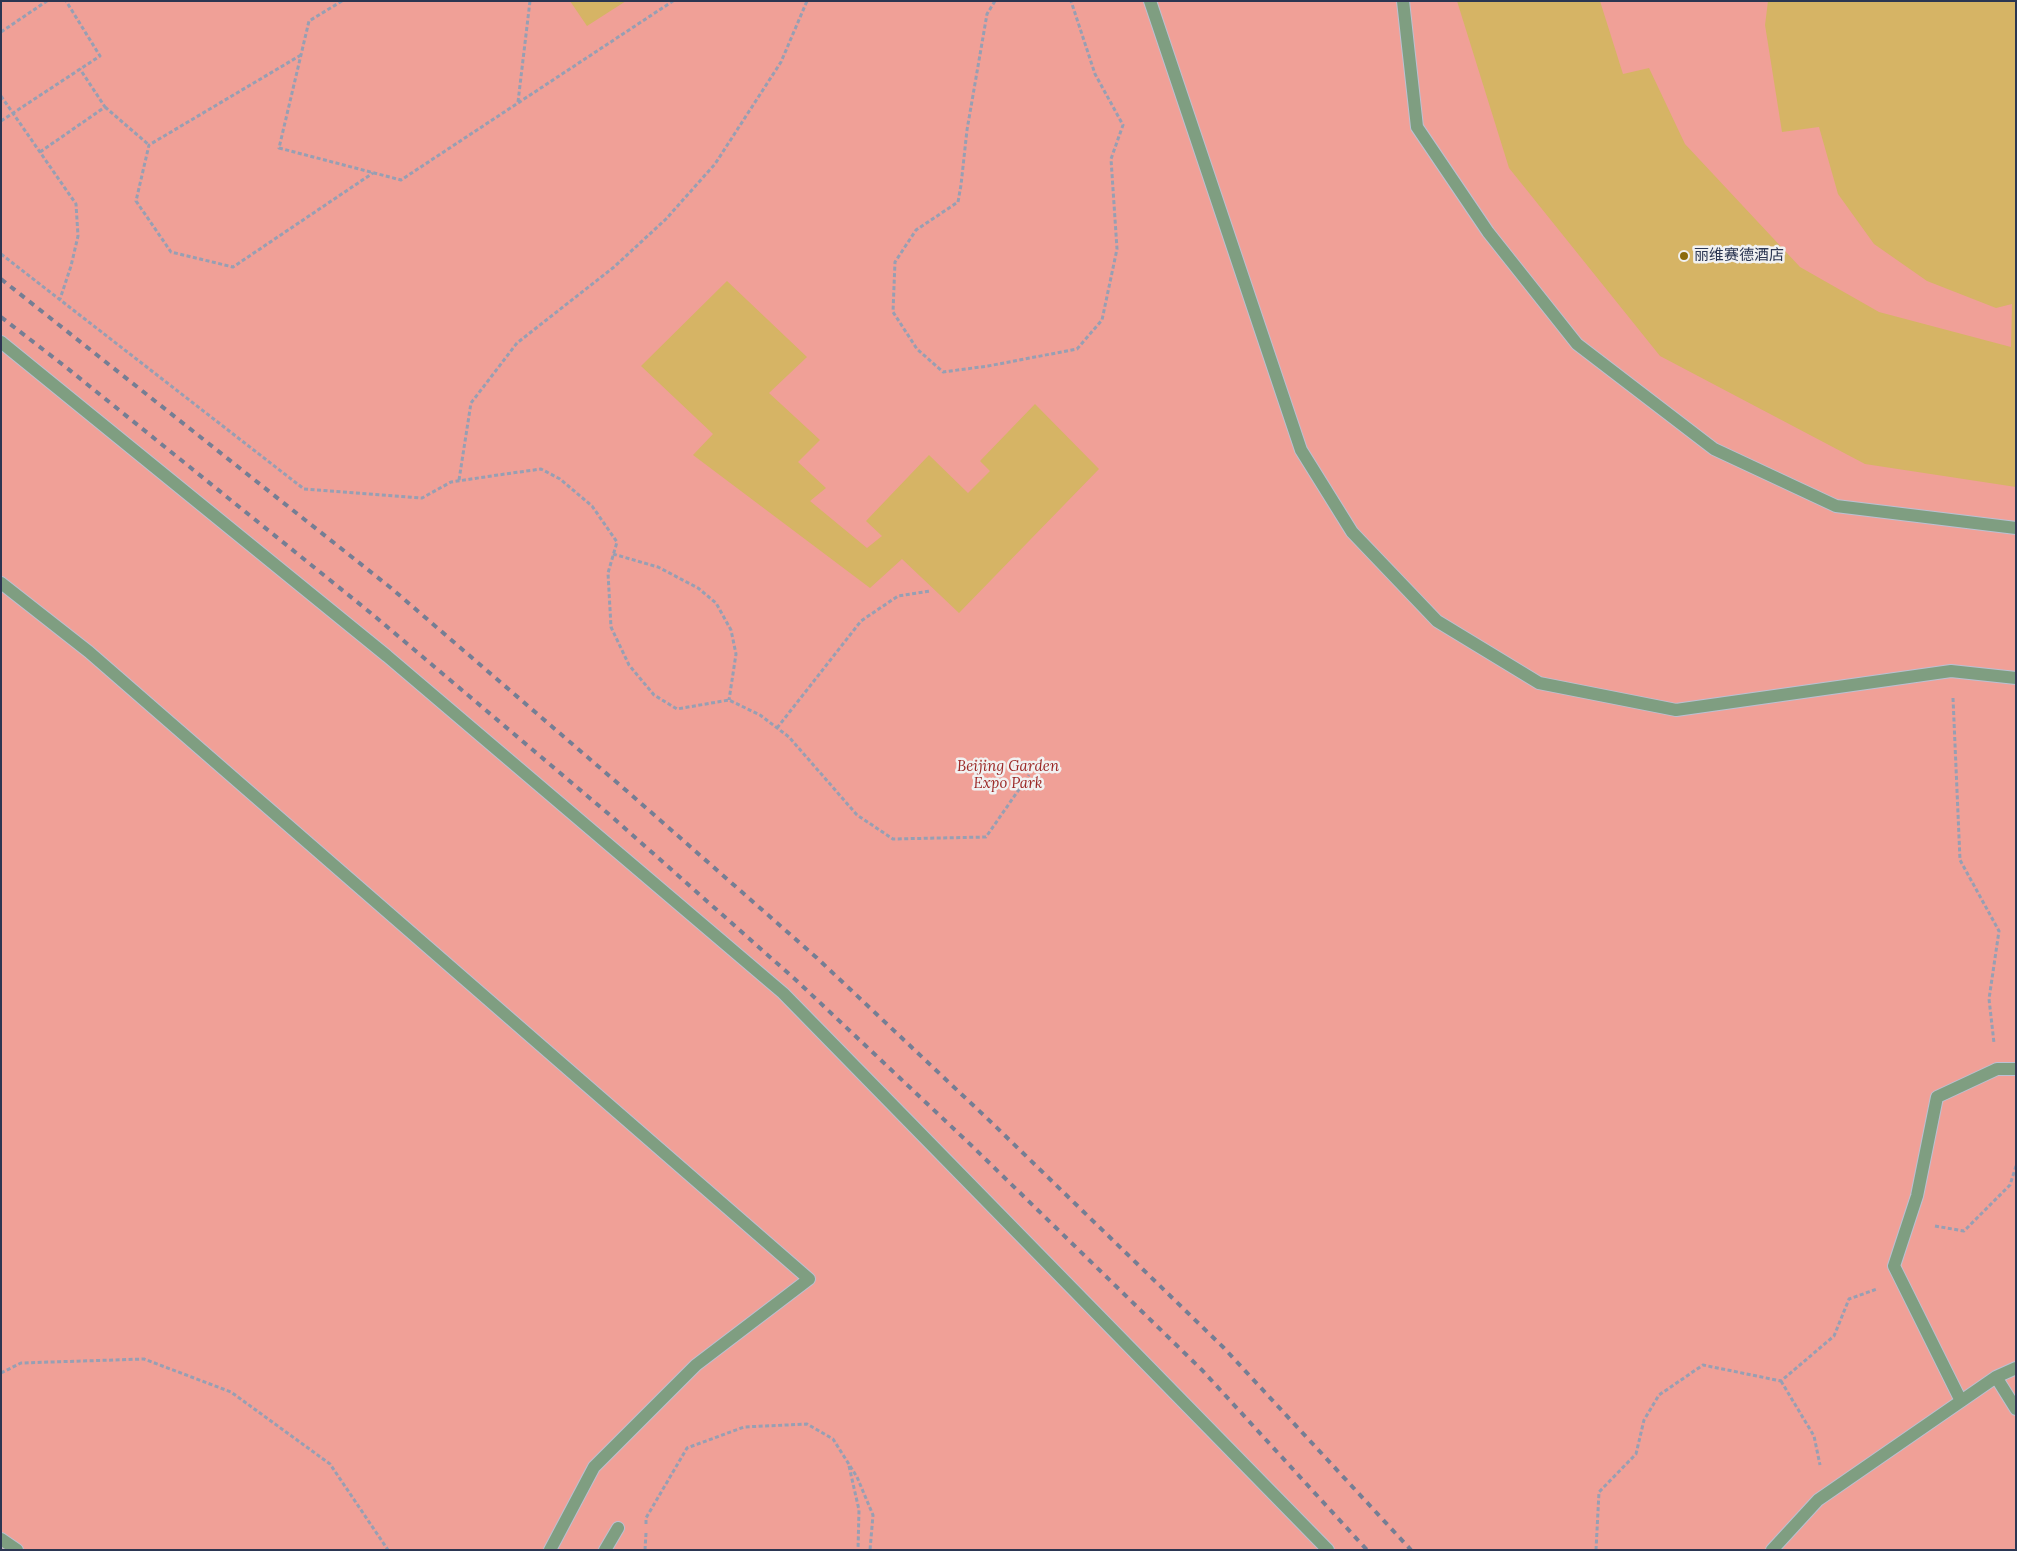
<!DOCTYPE html>
<meta charset="utf-8">
<style>
body{margin:0}
#map{position:relative;width:2017px;height:1551px;overflow:hidden;background:#dee4f3;font-family:Lora,serif}
canvas{display:block}
.frame{position:absolute;inset:0;border:2px solid #2b3652;pointer-events:none}
</style>
<div id="map">
<canvas width="2017" height="1551"></canvas>
<div class="frame"></div>
</div>
<script>
const context = document.querySelector('canvas').getContext('2d');
context.lineJoin = 'round';
function paint(path, color) { context.fillStyle = color; context.fill(path, 'evenodd'); }
const poly = rows => new Path2D(rows.map(r => 'M' + r).join(''));
function stroke(path, color, width, dash) { context.strokeStyle = color; context.lineWidth = width; context.lineCap = dash ? 'butt' : 'round'; context.setLineDash(dash || []); context.stroke(path); }
function drawText(font, color, halo, rows, align = 'center') {
  context.font = font + ' Lora,"Noto Sans SC",serif'; context.lineWidth = 5; context.setLineDash([]); context.textBaseline = 'middle'; context.strokeStyle = halo; context.fillStyle = color; for (const [text, x, y, turn = 0] of rows) {
    context.save(); context.translate(x, y); context.rotate((+turn || 0) * Math.PI / 180); context.textAlign = isNaN(turn) ? turn : align; if (halo) context.strokeText(text, 0, 0); context.fillText(text, 0, 0); context.restore();
  }
}
paint(poly([
 [1,1,2016,1,2016,1550,1,1550]
]), '#f0a097');
paint(poly([
 [570,1,626,1,587,26],
 [1457,1,1600,1,1623,74,1649,68,1685,144,1800,267,1879,312,2011,347,2012,304,1996,308,1927,281,1874,244,1838,194,1819,127,1782,132,1765,25,1768,1,2016,1,2016,487,1865,464,1660,356,1509,168],
 [727,281,807,357,769,393,820,440,798,462,826,488,810,501,867,548,882,536,866,521,929,455,968,493,990,471,980,461,1035,404,1099,469,959,613,902,559,870,588,693,455,713,434,641,366]
]), '#d6b465');
const minor = poly([
 [1150,1,1301,450,1352,532,1437,621,1539,683,1676,710,1951,671,2016,678],
 [1403,1,1417,127,1488,232,1577,344,1714,449,1836,506,2016,528],
 [1,342,387,656,783,993,1328,1550],
 [1,583,89,652,809,1279,696,1365,594,1467,550,1550],
 [1996,1377,2016,1409],
 [1961,1401,1894,1266,1917,1196,1937,1097,1997,1069,2016,1069],
 [1,1539,17,1550],
 [605,1550,618,1528],
 [1772,1550,1818,1500,1996,1377,2016,1368]
]);
stroke(minor, '#bac1d3', 14);
stroke(poly([
 [342,1,309,21,279,148,401,180,673,1],
 [995,1,987,14,967,130,961,185,958,202,916,230,895,262,893,312,917,349,943,372,988,366,1077,349,1102,320,1117,249,1111,159,1123,125,1095,74,1071,1],
 [1,32,47,1],
 [301,55,149,145,136,201,171,252,233,267,373,173],
 [1,96,76,204,78,236,71,266,60,299],
 [518,102,530,1],
 [105,107,149,145],
 [1,121,100,56,66,1],
 [40,152,105,107,80,69],
 [1,254,304,489,422,498,451,482,498,475,541,469,560,479,592,506,617,542,608,573,611,627,629,665,654,695,677,709,729,700,760,715,789,737,857,815,893,839,986,837,1029,775],
 [459,480,471,403,517,343,614,267,666,219,715,164,781,62,807,1],
 [613,554,658,567,698,588,716,603,731,630,736,654,729,700],
 [1953,698,1960,860,1999,931,1989,999,1994,1043],
 [777,728,861,621,898,596,930,591],
 [1935,1226,1964,1231,2010,1185,2016,1166],
 [1,1373,21,1363,144,1359,231,1392,330,1464,388,1550],
 [1781,1381,1814,1436,1820,1465],
 [849,1466,859,1510,858,1550],
 [646,1524,646,1518,687,1448,744,1427,807,1424,833,1439,857,1477,873,1515,870,1550],
 [645,1550,646,1533],
 [1596,1550,1599,1492,1636,1454,1644,1420,1659,1395,1703,1365,1781,1381,1834,1336,1849,1299,1877,1289]
]), '#979fb3', 3, [4, 2.5]);
stroke(minor, '#7f9e81', 12);
stroke(poly([
 [1,279,391,588,628,792,817,958,992,1123,1224,1348,1411,1550],
 [1,317,67,368,372,614,611,816,797,981,972,1146,1202,1370,1367,1550]
]), '#757e94', 4, [6, 6]);
for (const [x, y, r, color] of [
 [1684,256,5,"#8b6a0b"]
]) { const dot = new Path2D(); dot.arc(x, y, r, 0, 2 * Math.PI); context.fillStyle = color; context.fill(dot); stroke(dot, '#f1f1f1', 2); }
drawText('15px', '#2b3652', '#f1f1f1', [
 ["丽维赛德酒店",1694,256]
], 'left');
drawText('italic 15px', '#9b2725', '#f1f1f1', [
 ["Beijing Garden",1008,767],
 ["Expo Park",1008,784]
]);
</script>
